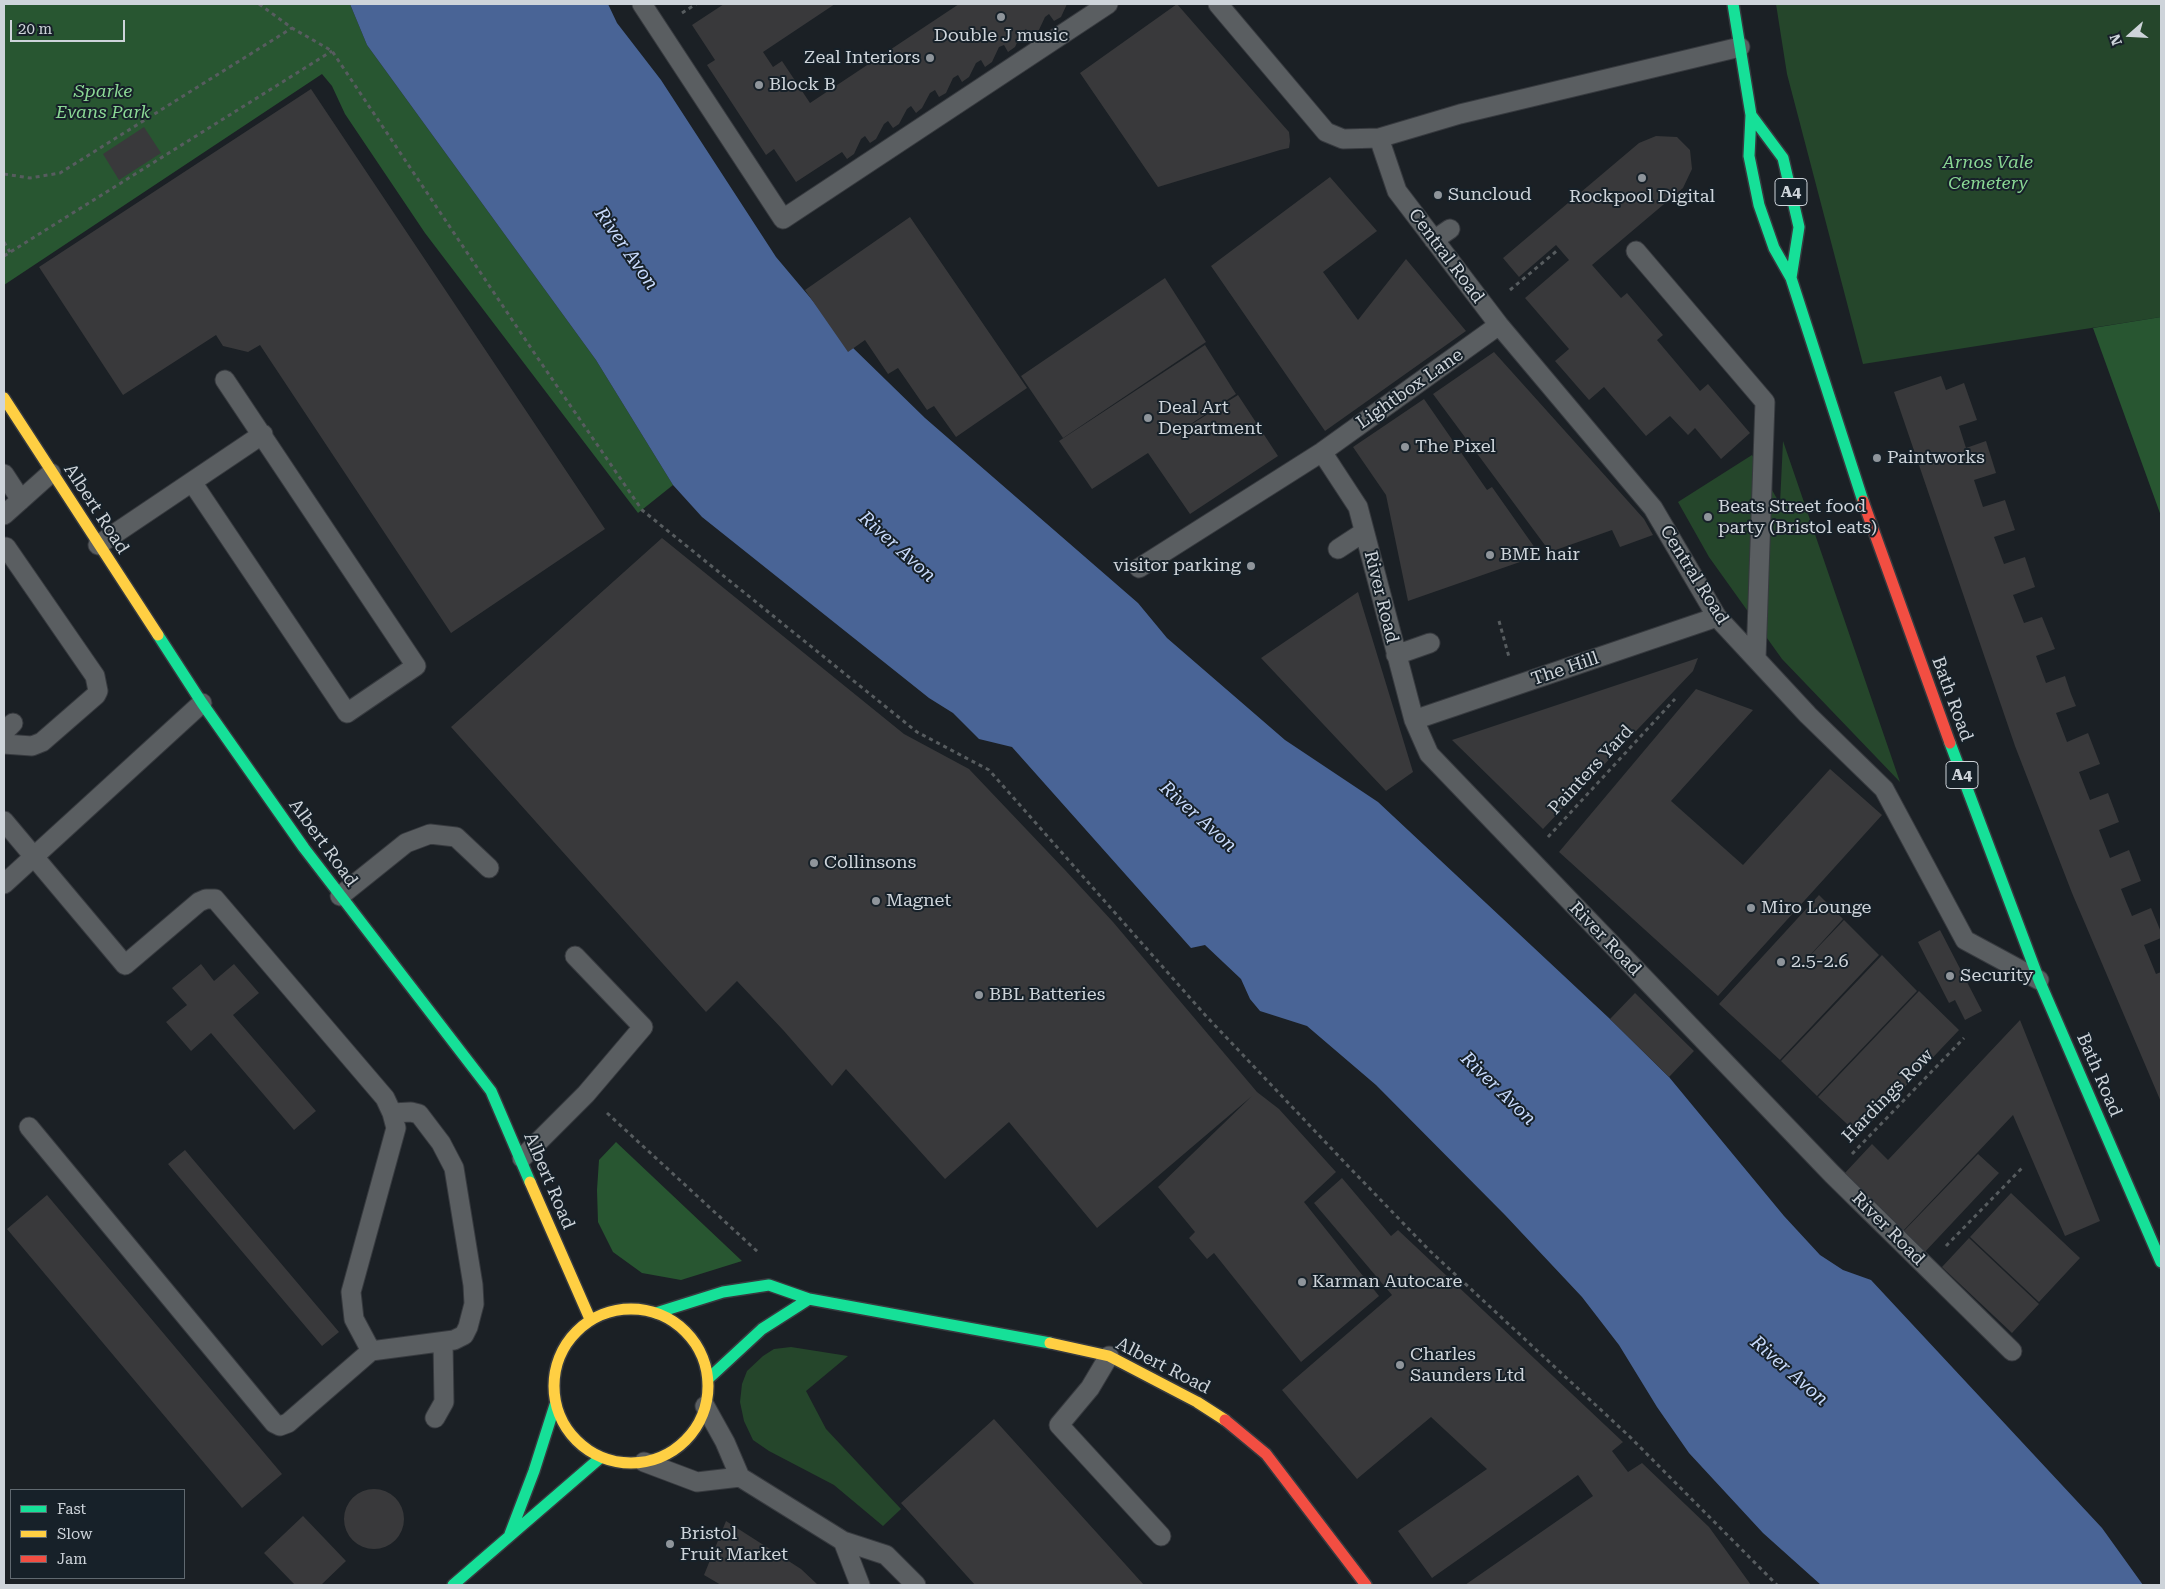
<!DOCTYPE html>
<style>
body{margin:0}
#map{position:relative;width:2165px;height:1589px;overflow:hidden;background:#1b2025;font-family:"Roboto Serif",serif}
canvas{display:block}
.frame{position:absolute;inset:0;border:5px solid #ced4da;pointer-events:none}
.legend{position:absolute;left:10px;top:1489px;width:175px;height:90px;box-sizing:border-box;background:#172129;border:1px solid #606970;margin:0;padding:6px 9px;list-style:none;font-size:15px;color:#ced4da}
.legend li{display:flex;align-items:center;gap:10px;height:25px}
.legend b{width:25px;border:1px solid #606970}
.north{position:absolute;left:2105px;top:10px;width:50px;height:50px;-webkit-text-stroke:4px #172129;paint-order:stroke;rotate:251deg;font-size:14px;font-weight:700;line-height:20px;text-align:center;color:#ced4da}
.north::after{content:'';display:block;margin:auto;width:18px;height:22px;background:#ced4da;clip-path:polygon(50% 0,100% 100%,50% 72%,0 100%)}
.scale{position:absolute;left:10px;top:20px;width:115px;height:22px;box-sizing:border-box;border:2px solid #ced4da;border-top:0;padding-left:6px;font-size:15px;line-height:18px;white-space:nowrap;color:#ced4da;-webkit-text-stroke:4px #172129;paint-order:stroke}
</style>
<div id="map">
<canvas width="2165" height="1589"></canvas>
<div class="frame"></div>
<ul class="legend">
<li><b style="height:6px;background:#16e098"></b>Fast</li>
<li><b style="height:6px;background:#ffcf43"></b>Slow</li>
<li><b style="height:6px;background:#f24e42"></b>Jam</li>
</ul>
<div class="north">N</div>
<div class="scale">20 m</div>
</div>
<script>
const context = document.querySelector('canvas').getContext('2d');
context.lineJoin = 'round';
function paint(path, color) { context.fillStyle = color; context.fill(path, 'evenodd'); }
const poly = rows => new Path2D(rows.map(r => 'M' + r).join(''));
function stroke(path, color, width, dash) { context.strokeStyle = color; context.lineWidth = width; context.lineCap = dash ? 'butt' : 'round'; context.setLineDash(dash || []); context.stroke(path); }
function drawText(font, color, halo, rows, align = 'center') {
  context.font = font + ' "Roboto Serif",serif'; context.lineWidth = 4; context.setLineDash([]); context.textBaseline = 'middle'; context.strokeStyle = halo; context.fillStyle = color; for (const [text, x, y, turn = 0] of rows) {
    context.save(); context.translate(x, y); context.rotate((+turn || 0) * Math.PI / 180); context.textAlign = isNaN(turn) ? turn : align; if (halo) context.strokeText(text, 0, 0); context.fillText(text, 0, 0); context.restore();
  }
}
paint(poly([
 [1776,4,2161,4,2161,317,1863,364,1787,74],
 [1783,441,1900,782,1782,659,1709,557,1678,502,1752,455,1780,504],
 [791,1347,848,1356,806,1391,826,1429,901,1509,883,1526,834,1485,769,1451,753,1440,744,1421,740,1402,742,1384,747,1371,763,1356,774,1349]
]), '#25462b');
paint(poly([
 [4,4,350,4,367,45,596,360,673,485,638,513,425,233,345,114,332,86,322,74,4,285],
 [2161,317,2161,516,2093,328],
 [616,1142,742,1261,681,1280,642,1273,613,1252,598,1222,597,1190,599,1160]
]), '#285631');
paint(poly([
 [350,4,608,4,617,23,661,80,776,257,850,345,925,418,1138,603,1167,638,1285,740,1378,802,1610,1019,1669,1077,1784,1216,1820,1255,1843,1270,1871,1280,2102,1528,2143,1585,1821,1585,1763,1533,1689,1453,1657,1407,1619,1345,1582,1297,1505,1215,1376,1085,1307,1026,1260,1011,1250,999,1241,979,1205,945,1191,948,1012,747,979,739,953,713,929,698,702,517,673,485,596,360,367,45]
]), '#496496');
paint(poly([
 [724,4,835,4,763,52,773,67,782,61,810,103,959,4,1067,4,1061,17,1054,21,1049,14,1045,17,1038,32,1031,36,1026,29,1022,32,1015,47,1008,52,1004,45,999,47,992,62,985,67,981,60,976,63,969,77,962,82,958,75,953,78,946,93,939,97,935,90,930,93,922,108,916,113,911,106,907,109,899,124,893,128,888,121,884,124,876,139,870,143,865,136,861,139,854,154,847,159,842,152,796,182,774,149,766,155,707,65,715,60,692,25],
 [1177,4,1281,123,1289,132,1290,141,1289,148,1280,150,1158,187,1080,73],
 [311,89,605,529,451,633,260,345,248,352,223,346,216,335,123,395,39,267],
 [144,127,161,153,119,180,103,154],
 [1656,136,1677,137,1690,150,1692,169,1683,188,1592,265,1621,298,1627,293,1663,335,1657,340,1700,391,1708,384,1750,433,1721,459,1695,428,1688,435,1670,416,1646,436,1604,387,1589,400,1555,361,1569,349,1525,298,1569,260,1556,245,1519,277,1503,258,1639,143],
 [1330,177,1377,231,1323,272,1358,320,1406,259,1466,331,1325,431,1211,266],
 [910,217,1027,388,956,437,934,406,927,410,898,368,888,374,865,340,848,352,805,290],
 [1165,278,1206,342,1063,438,1021,376],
 [1205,345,1236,394,1165,441,1238,395,1278,456,1190,514,1148,453,1092,489,1059,441],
 [1494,352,1644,519,1653,535,1620,547,1612,530,1550,552,1433,394],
 [1941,376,1946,390,1964,383,1977,420,1959,426,1966,448,1986,441,1996,473,1974,480,1983,507,2005,500,2015,530,1994,537,2004,564,2025,557,2035,587,2013,595,2024,623,2042,617,2055,649,2036,656,2046,683,2065,676,2071,694,2076,706,2056,713,2067,742,2088,733,2100,764,2079,772,2090,800,2108,793,2119,822,2099,830,2110,858,2129,850,2141,881,2121,889,2127,904,2132,916,2151,908,2161,932,2161,938,2144,945,2156,974,2161,972,2161,1102,2072,893,2015,746,1894,392],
 [1424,399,1487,490,1492,487,1540,555,1408,601,1386,495,1353,447],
 [662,538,904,734,969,769,1065,870,1113,922,1257,1092,1279,1109,1336,1172,1304,1202,1379,1296,1301,1362,1214,1253,1207,1259,1189,1238,1195,1232,1158,1187,1252,1096,1097,1228,1009,1122,945,1179,846,1069,832,1086,784,1031,737,981,706,1012,451,727],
 [1358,592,1413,772,1386,791,1261,658],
 [1698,658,1693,671,1543,829,1452,740],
 [1696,689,1753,710,1671,801,1743,865,1830,769,1882,815,1718,996,1559,852],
 [1819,895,1843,919,1801,965,1844,920,1879,955,1780,1060,1719,1004],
 [1940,930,1982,1011,1965,1020,1955,1000,1949,1003,1918,942],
 [1882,955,1917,991,1817,1096,1781,1061],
 [201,964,214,981,234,964,259,993,233,1015,316,1111,294,1130,211,1033,191,1051,166,1022,187,1005,172,988],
 [1919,991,1959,1030,1859,1135,1818,1097],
 [1635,993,1694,1051,1669,1077,1610,1019],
 [2020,1020,2100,1221,2065,1236,2013,1115,1902,1232,1844,1174,1872,1144,1888,1160],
 [185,1150,339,1332,322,1346,168,1164],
 [1978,1154,1999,1173,1922,1255,1900,1235],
 [1342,1178,1391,1236,1398,1230,1623,1442,1612,1451,1628,1472,1642,1463,1709,1527,1751,1585,1465,1585,1593,1496,1578,1475,1432,1578,1398,1531,1487,1469,1431,1417,1357,1479,1282,1390,1392,1295,1314,1203],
 [2011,1193,2080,1258,2039,1302,1970,1237],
 [47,1195,282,1474,242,1508,7,1229],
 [1969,1238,2039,1304,2012,1333,1942,1267],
 [994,1419,1144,1585,975,1585,901,1503],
 '344 1519a30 30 0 1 1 60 0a30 30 0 1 1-60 0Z',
 [303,1516,346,1561,321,1585,295,1585,264,1553],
 [726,1521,801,1569,818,1585,721,1585,704,1575]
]), '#39393b');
const lane = poly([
 [642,4,783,219,1108,4],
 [1218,4,1326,132,1343,139,1379,138,1460,114,1740,47],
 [1379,138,1397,191,1499,325,1653,508,1717,617,1808,715,1884,789,1965,940,2039,980],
 [1434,240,1450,229],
 [1636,251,1765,402,1756,659],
 [1322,452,1358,507,1414,720,1429,754,1832,1174,2012,1351],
 [4,474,21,500],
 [192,482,347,713,416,666,225,380],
 [4,515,51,473],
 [98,545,263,434],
 [1338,549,1364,532],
 [1139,568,1322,452,1499,325],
 [1396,655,1430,643],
 [1414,720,1717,617],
 [4,732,13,723],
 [4,744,32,746,42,742,96,695,98,691,95,676,6,547],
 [4,821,125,965,199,902,206,899,215,899,385,1098,392,1113,396,1128,351,1292,354,1319,371,1351],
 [4,884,202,703],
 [340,896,406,843,430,834,456,837,489,868],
 [29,1127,274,1423,280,1426,288,1423,371,1351,454,1340,464,1335,468,1327,474,1304,473,1285,454,1168,441,1143,419,1114,411,1112,392,1113],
 [522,1158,586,1094,643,1027,575,956],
 [1109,1356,1090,1388,1059,1425,1161,1536],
 [705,1406,725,1442,740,1477,843,1541,886,1555,916,1585],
 [435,1418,444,1402,443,1342],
 [644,1462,697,1482,740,1477],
 [843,1541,860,1585]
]);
const fast = poly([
 [1733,4,1751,115,1749,156,1759,205,1774,248,1791,278,1863,501],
 [1751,115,1783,158,1799,227,1791,278],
 [158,635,202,703,304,848,491,1091,530,1182],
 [1950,743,2039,980,2161,1262],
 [656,1313,723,1292,769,1285,809,1299,1050,1343],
 [708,1379,762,1329,809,1299],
 [510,1534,534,1471,555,1405],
 [453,1585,600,1458]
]);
const slow = poly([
 [4,398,158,635],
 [530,1182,590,1319],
 '554 1386a77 77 0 1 1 154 0a77 77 0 1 1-154 0Z',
 [1050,1343,1109,1356,1197,1402,1225,1420]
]);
const jam = poly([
 [1863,501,1950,743],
 [1225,1420,1266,1454,1366,1585]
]);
stroke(lane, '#373a3f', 21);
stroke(fast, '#373a3f', 14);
stroke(slow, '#373a3f', 14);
stroke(jam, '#373a3f', 14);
stroke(poly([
 [259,4,292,28,332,51,537,357,642,510,917,732,989,770,1207,1017,1348,1166,1430,1251,1629,1436,1777,1585],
 [682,13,696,4],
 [4,174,30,178,60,173,292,28],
 [4,242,10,252],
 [4,256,332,51],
 [1510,290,1559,249],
 [1499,621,1509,657],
 [1548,837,1675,699],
 [607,1113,759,1253],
 [1852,1154,1964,1038],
 [1946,1246,2022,1168]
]), '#575c5f', 3, [4, 4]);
stroke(lane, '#5a5e61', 19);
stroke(fast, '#16e098', 11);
stroke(slow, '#ffcf43', 11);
stroke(jam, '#f24e42', 11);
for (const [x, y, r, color] of [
 [1001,17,5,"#8f959b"],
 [930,58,5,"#8f959b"],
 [759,85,5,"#8f959b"],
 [1642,178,5,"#8f959b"],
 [1438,195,5,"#8f959b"],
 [1148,418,5,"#8f959b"],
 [1405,447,5,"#8f959b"],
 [1877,458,5,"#8f959b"],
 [1708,517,5,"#8f959b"],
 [1490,555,5,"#8f959b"],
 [1251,566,5,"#8f959b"],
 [814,863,5,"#8f959b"],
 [876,901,5,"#8f959b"],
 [1751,908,5,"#8f959b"],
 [1781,962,5,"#8f959b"],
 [1950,976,5,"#8f959b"],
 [979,995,5,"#8f959b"],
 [1302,1282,5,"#8f959b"],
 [1400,1365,5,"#8f959b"],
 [670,1544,5,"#8f959b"]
]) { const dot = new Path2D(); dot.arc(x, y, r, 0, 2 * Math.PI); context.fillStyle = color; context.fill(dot); stroke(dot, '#172129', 2); }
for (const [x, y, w] of [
 [1791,192,32],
 [1962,775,32]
]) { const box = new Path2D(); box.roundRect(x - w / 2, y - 13.5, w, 27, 4); context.fillStyle = '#172129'; context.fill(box); stroke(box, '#ced4da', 1); }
drawText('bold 16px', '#ced4da', null, [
 ["A4",1791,192],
 ["A4",1962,775]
]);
drawText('18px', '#ced4da', '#172129', [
 ["Double J music",1001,36,"center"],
 ["Zeal Interiors",920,58,"right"],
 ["Block B",769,85],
 ["Suncloud",1448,195],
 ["Rockpool Digital",1642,197,"center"],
 ["Deal Art",1158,408],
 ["Department",1158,429],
 ["The Pixel",1415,447],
 ["Paintworks",1887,458],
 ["Beats Street food",1718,507],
 ["party (Bristol eats)",1718,528],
 ["BME hair",1500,555],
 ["visitor parking",1241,566,"right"],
 ["Collinsons",824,863],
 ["Magnet",886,901],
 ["Miro Lounge",1761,908],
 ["2.5-2.6",1791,962],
 ["Security",1960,976],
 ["BBL Batteries",989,995],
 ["Karman Autocare",1312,1282],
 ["Charles",1410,1355],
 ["Saunders Ltd",1410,1376],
 ["Bristol",680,1534],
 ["Fruit Market",680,1555]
], 'left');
drawText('italic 18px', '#8ad794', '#172129', [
 ["Sparke",103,92],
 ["Evans Park",103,113],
 ["Arnos Vale",1988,163],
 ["Cemetery",1988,184]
]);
drawText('18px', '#ced4da', '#172129', [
 ["Central Road",1446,256,53],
 ["Lightbox Lane",1410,389,-35],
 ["Albert Road",96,509,57],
 ["Central Road",1694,575,58],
 ["River Road",1381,597,76],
 ["The Hill",1565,669,-19],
 ["Bath Road",1952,699,70],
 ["Painters Yard",1591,770,-47],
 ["Albert Road",323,843,54],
 ["River Road",1605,939,46],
 ["Bath Road",2099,1075,67],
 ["Hardings Row",1888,1096,-46],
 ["Albert Road",549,1181,67],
 ["River Road",1888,1229,45],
 ["Albert Road",1163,1366,27]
]);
drawText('italic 19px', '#c9dbfc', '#172129', [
 ["River Avon",626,249,55],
 ["River Avon",897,547,42],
 ["River Avon",1198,817,42],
 ["River Avon",1498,1089,44],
 ["River Avon",1789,1371,41]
]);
</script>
